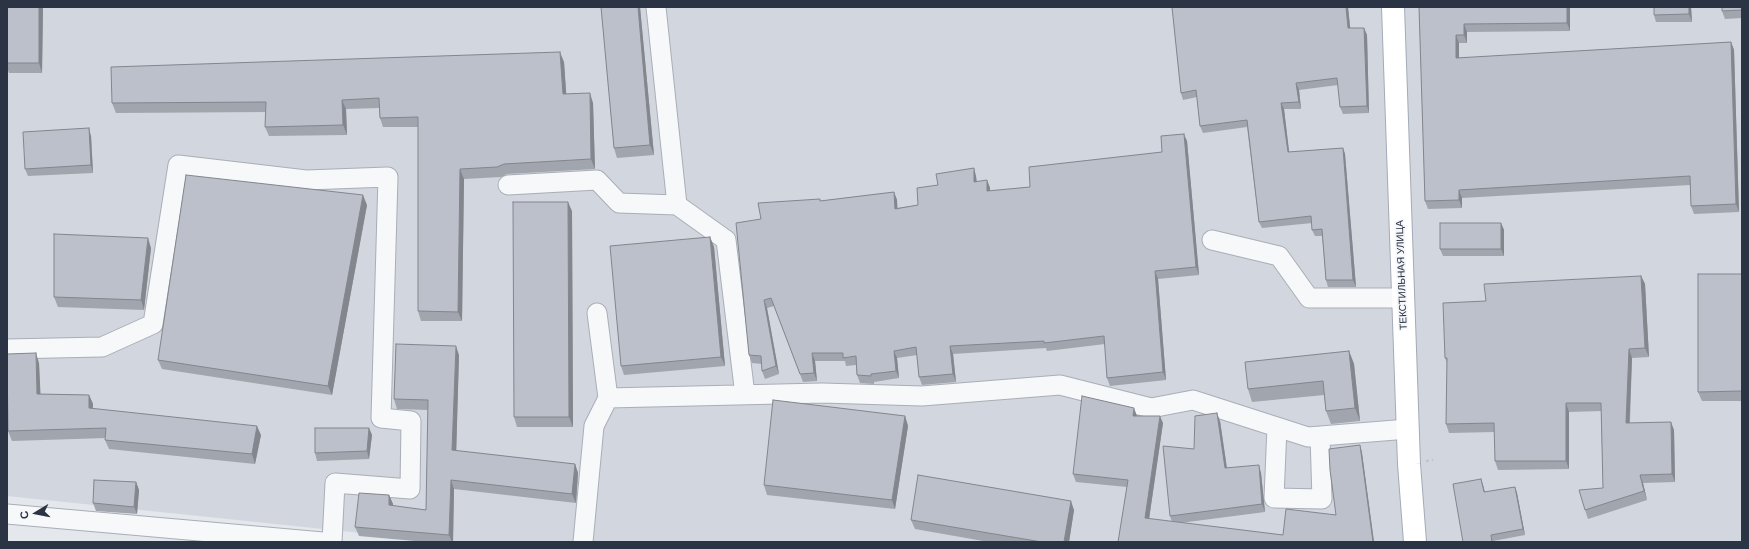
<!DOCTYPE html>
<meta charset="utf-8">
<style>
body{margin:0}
#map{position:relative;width:1749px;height:549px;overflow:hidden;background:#e4e7ec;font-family:Helvetica,sans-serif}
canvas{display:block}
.frame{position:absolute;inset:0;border:8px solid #2b3445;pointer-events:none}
.north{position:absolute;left:16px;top:493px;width:40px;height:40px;-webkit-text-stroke:3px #f4f6f9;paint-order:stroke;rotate:260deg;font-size:11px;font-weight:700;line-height:16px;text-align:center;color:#2b3445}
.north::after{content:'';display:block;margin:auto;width:14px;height:18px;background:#2b3445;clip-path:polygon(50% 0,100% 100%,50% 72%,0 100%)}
</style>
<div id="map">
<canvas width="1749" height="549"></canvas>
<div class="frame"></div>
<div class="north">С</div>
</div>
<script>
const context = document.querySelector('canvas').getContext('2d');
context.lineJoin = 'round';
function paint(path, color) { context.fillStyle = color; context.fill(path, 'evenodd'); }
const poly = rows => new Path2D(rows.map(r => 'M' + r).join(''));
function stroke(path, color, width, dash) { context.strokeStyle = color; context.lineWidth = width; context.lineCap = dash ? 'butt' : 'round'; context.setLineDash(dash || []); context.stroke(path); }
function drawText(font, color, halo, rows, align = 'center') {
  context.font = font + ' Helvetica,sans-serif'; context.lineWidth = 3.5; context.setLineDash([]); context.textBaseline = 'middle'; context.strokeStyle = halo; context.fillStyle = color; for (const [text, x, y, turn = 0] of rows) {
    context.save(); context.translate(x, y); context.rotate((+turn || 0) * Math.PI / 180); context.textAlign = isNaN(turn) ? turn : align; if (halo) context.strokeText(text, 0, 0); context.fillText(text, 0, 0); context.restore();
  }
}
paint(poly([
 [7,7,1742,7,1742,542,448,542,7,496]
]), '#d2d6de');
const minor = poly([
 [656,7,677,205,726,240,745,395],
 [508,185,597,180,619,203,677,205],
 [1212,240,1279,256,1309,298,1403,298],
 [597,313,608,398,822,393,922,396,1060,385,1151,408,1193,400,1308,437,1408,429],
 [7,349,102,347,153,324,178,165,306,180,388,177,381,418,411,421,410,489,335,483,332,542],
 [1277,427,1274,498,1322,499,1320,436],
 [7,514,323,542],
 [583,542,594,426,608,398]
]);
const major = poly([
 [1393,7,1409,464,1415,542]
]);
stroke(minor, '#a9aeb7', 21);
stroke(major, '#a3abb8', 24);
stroke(poly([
 [1426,461,1433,460]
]), '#c2c5cb', 2.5, [3, 3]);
stroke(minor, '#f7f8fa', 19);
stroke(major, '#fff', 22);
paint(poly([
 [7,7,43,7,42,73,9,73,7,68],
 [601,7,640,7,654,155,617,158,614,148],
 [1172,7,1348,7,1350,28,1364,28,1367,35,1369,113,1343,114,1340,107,1338,85,1299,90,1301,109,1284,109,1289,152,1343,148,1345,154,1356,287,1328,287,1326,280,1322,236,1315,236,1312,230,1312,223,1262,228,1259,222,1247,127,1203,133,1200,126,1197,97,1183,100,1181,93],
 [1419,7,1570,7,1570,31,1467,32,1467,43,1459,43,1459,58,1731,42,1734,50,1739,212,1694,214,1691,206,1690,185,1462,198,1462,208,1428,209,1425,201],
 [1691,7,1692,22,1656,22,1654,15],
 [1742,7,1742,18,1725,19,1722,11],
 [564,62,566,94,593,103,595,169,507,174,501,177,464,179,462,321,421,321,418,311,418,127,383,127,380,118,379,108,346,109,347,135,269,136,265,127,266,112,116,113,112,103],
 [91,136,93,173,28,176,25,169],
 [1187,141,1199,275,1158,279,1166,380,1110,386,1107,378,1105,344,1047,351,1046,348,953,354,956,382,922,385,919,377,917,355,897,358,899,378,874,382,874,384,860,383,857,375,856,365,846,366,845,361,815,361,817,381,803,382,774,306,767,308,779,374,765,379,762,371,762,364,752,363,749,355,761,219,820,201,894,192,897,200,897,208,918,205,938,185,976,176,977,182,987,180,990,188,990,191,1030,187,1162,152],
 [367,205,332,395,162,369,158,360],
 [572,211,573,427,517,427,514,417],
 [1501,223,1504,230,1504,256,1443,256,1440,249],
 [710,237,714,247,725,366,624,375,621,366],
 [151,248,144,310,58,307,54,297],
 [1742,274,1742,401,1702,401,1698,392],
 [1641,276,1645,284,1649,357,1632,358,1630,423,1674,430,1675,482,1643,483,1647,500,1588,519,1585,510,1603,488,1601,411,1569,412,1569,469,1498,470,1495,461,1495,432,1449,433,1446,424,1447,363,1445,358,1486,301],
 [1349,351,1354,364,1360,421,1331,424,1326,411,1324,395,1252,402,1248,389],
 [459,355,456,451,575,464,578,473,576,503,454,489,453,542,426,542,359,536,355,527,389,495,393,504,393,506,426,510,428,410,397,409,394,399],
 [39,363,40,394,89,395,93,404,93,409,261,435,255,464,109,449,105,440,106,438,12,441,8,431],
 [905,416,908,426,895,509,767,495,764,485],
 [1137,416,1163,423,1149,519,1172,522,1170,516,1194,449,1220,421,1227,468,1261,473,1265,512,1180,523,1283,535,1336,515,1360,445,1362,453,1374,542,1118,542,1127,487,1076,482,1073,474],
 [369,428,372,435,369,459,317,461,315,453],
 [1481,479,1483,485,1485,492,1515,487,1517,493,1525,535,1493,541,1463,542],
 [136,482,139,490,137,514,96,511,93,503],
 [1074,510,1069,542,989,542,915,529,911,520]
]), '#a1a5ae');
paint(poly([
 [39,7,43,7,42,73,39,63],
 [638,7,640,7,654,155,650,145],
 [1346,7,1348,7,1351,35,1348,28],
 [1567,7,1570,7,1570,31,1567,23],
 [1689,7,1691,7,1692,22,1689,14],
 [1464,24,1467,32,1467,43,1464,35],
 [1364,28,1367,35,1369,113,1367,106],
 [1456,35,1459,43,1459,66,1456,58],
 [1731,42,1734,50,1739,212,1736,204],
 [560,52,564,62,567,104,563,94],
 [1296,83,1299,90,1301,109,1299,102],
 [590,93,593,103,595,169,591,159],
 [342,100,346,109,347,135,343,125],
 [1281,103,1284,109,1290,159,1288,152],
 [89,128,91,136,93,173,91,165],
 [1184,134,1187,141,1199,275,1196,267],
 [1343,148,1345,154,1356,287,1353,280],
 [974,168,976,176,977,190,974,182],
 [460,169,464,179,462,321,458,312],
 [987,180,990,188,990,199,987,191],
 [1459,190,1462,198,1462,208,1459,200],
 [894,192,897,200,898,217,895,209],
 [363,195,367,205,332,395,328,386],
 [568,202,572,211,573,427,569,417],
 [1501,223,1504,230,1504,256,1501,249],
 [710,237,714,247,725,366,721,357],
 [148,238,151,248,144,310,141,300],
 [1155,271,1158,279,1166,380,1163,372],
 [1641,276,1645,284,1649,357,1645,348],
 [764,300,767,308,779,374,776,366],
 [456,346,459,355,456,460,452,450],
 [950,346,953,354,956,382,953,374],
 [1629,349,1632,358,1629,431,1626,423],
 [894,351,897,358,899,378,896,371],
 [1349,351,1354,364,1360,421,1355,408],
 [36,353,39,363,41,404,37,394],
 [812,353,815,361,817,381,814,373],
 [89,395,93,404,92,418,89,408],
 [1566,403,1569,412,1569,469,1566,461],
 [1134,408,1137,416,1133,416],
 [1217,413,1220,421,1228,476,1225,468],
 [905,416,908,426,895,509,892,500],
 [1160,416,1163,423,1148,526,1145,518],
 [1671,422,1674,430,1675,482,1672,474],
 [257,426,261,435,255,464,252,454],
 [369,428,372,435,369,459,367,451],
 [1360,445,1362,453,1374,542,1373,542],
 [575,464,578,473,576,503,572,494],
 [1259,465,1261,473,1265,512,1262,504],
 [1640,475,1643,483,1647,500,1644,491],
 [1481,479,1483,485,1486,498,1484,492],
 [451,480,454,489,453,542,452,542,449,535],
 [136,482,139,490,137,514,134,507],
 [1515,487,1517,493,1525,535,1523,529],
 [389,495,393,504,392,515,389,505],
 [1071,501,1074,510,1069,542,1064,542]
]), '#83868d');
const building = poly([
 [7,7,39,7,39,63,7,63,7,7],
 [601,7,638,7,650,145,614,148,601,7],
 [1172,7,1346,7,1348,28,1364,28,1367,106,1340,107,1337,78,1296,83,1299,102,1281,103,1288,152,1343,148,1353,280,1326,280,1322,229,1312,230,1311,216,1259,222,1247,120,1200,126,1196,90,1181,93,1172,7],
 [1419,7,1567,7,1567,23,1464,24,1464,35,1456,35,1456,58,1731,42,1736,204,1691,206,1690,176,1459,190,1459,200,1425,201,1419,7],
 [1654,7,1689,7,1689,14,1654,15,1654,7],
 [1722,7,1742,7,1742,10,1722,11,1722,7],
 [560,52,563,94,590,93,591,159,504,164,497,167,460,169,458,312,418,311,418,117,380,118,379,98,342,100,343,125,265,127,266,102,112,103,111,67,560,52],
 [89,128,91,165,25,169,23,132,89,128],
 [1184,134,1196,267,1155,271,1163,372,1107,378,1104,336,1044,343,1044,341,950,346,953,374,919,377,916,347,894,351,896,371,871,374,871,376,857,375,856,356,843,358,843,353,812,353,814,373,800,374,771,298,764,300,776,366,762,371,761,356,749,355,736,223,761,219,758,203,820,199,820,201,894,192,895,209,918,205,917,188,938,185,936,174,974,168,974,182,987,180,987,191,1030,187,1029,167,1162,152,1161,136,1184,134],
 [186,175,363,195,328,386,158,360,186,175],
 [513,202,568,202,569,417,514,417,513,202],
 [1440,223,1501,223,1501,249,1440,249,1440,223],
 [54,234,148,238,141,300,54,297,54,234],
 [710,237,721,357,621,366,610,246,710,237],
 [1698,274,1742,274,1742,391,1698,392,1698,274],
 [1641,276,1645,348,1629,349,1626,423,1671,422,1672,474,1640,475,1644,491,1585,510,1579,490,1603,488,1601,403,1566,403,1566,461,1495,461,1494,423,1446,424,1447,358,1445,358,1443,303,1486,301,1484,284,1641,276],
 [396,344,456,346,452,450,575,464,572,494,451,480,449,535,355,527,359,493,389,495,389,505,426,510,428,400,394,399,396,344],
 [1349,351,1355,408,1326,411,1323,381,1248,389,1245,362,1349,351],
 [36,353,37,394,89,395,89,408,257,426,252,454,105,440,106,428,8,431,7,354,36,353],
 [1082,396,1134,408,1133,416,1160,416,1145,518,1283,535,1286,509,1336,515,1330,470,1329,449,1360,445,1373,542,1118,542,1128,480,1073,474,1082,396],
 [773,400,905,416,892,500,764,485,773,400],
 [1217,413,1225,468,1259,465,1262,504,1170,516,1163,446,1194,449,1195,416,1217,413],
 [315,428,369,428,367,451,315,453,315,428],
 [918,475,1071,501,1064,542,1042,542,911,520,918,475],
 [1481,479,1484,492,1515,487,1523,529,1491,535,1492,542,1463,542,1453,484,1481,479],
 [94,480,136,482,134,507,93,503,94,480]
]);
paint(building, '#bbc0ca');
stroke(building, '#83868d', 1);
drawText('10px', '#2b3445', '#f4f6f9', [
 ["ТЕКСТИЛЬНАЯ УЛИЦА",1402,275,-92]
]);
</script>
